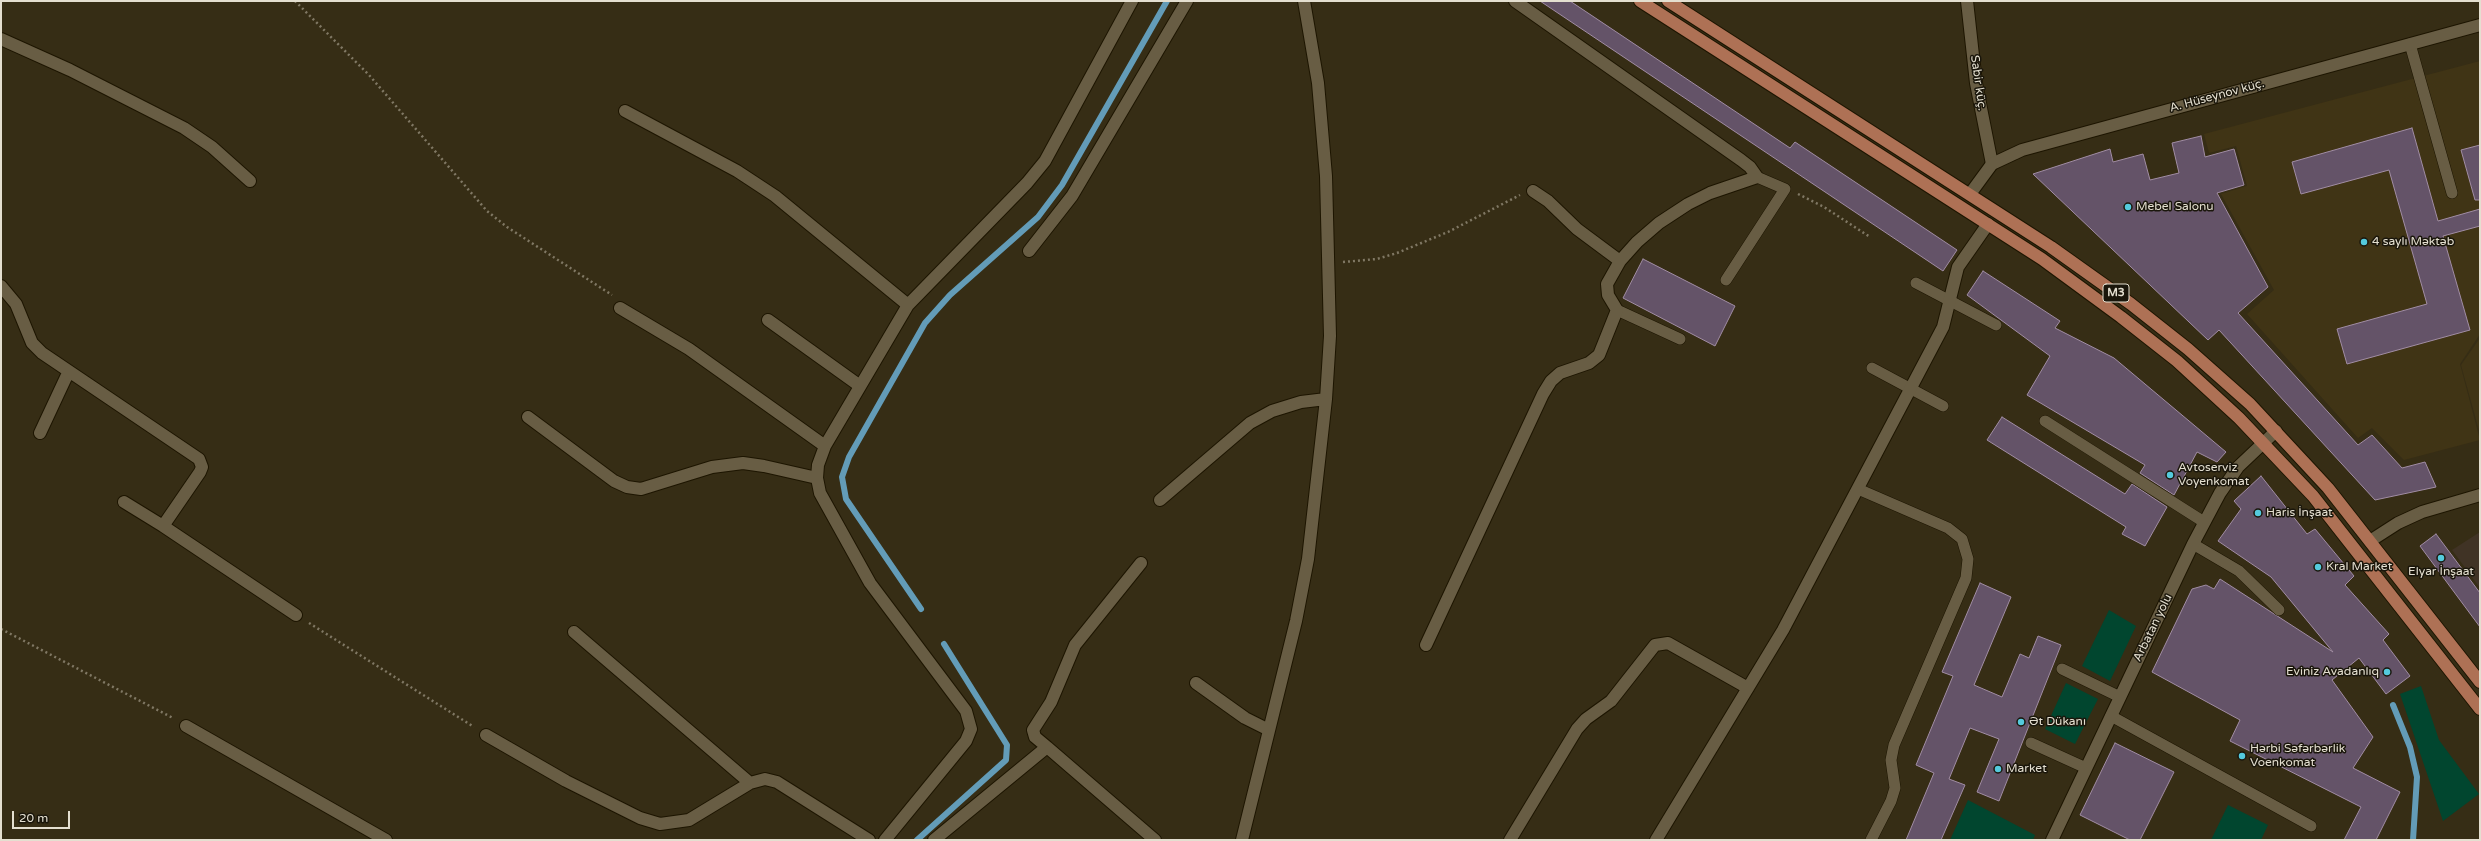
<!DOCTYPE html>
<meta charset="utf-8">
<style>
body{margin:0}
#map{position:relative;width:2481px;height:841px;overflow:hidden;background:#362d15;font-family:"Varela Round",sans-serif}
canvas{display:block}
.frame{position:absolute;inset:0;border:2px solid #e4dfd0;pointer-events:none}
.scale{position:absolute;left:12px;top:811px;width:58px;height:18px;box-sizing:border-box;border:2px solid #e4dfd0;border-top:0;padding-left:5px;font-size:12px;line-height:14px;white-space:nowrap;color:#e4dfd0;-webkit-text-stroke:3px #1a160b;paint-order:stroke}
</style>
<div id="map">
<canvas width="2481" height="841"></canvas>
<div class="frame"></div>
<div class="scale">20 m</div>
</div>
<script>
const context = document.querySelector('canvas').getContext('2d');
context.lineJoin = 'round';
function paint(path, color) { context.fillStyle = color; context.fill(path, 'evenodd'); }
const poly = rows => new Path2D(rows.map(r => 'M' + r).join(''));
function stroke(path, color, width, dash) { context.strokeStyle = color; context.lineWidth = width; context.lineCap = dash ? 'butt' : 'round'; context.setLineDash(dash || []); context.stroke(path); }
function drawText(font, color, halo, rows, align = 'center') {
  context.font = font + ' "Varela Round",sans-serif'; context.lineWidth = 3; context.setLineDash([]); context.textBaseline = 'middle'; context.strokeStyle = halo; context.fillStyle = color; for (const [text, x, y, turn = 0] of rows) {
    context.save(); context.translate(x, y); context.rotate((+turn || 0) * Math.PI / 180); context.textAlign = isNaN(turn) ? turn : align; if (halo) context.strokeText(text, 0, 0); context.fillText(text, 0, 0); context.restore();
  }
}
paint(poly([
 [2480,61,2480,334,2460,364,2480,440,2404,460,2372,428,2358,438,2247,314,2274,290,2221,194,2247,186,2236,146,2209,153,2204,134],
 [2480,338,2480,434,2461,365]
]), '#403415');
paint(poly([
 [2480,532,2480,588,2452,550]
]), '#403325');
paint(poly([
 [2109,610,2136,626,2110,681,2082,666],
 [2066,683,2098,699,2075,744,2045,729],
 [2421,686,2439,740,2479,794,2443,821,2400,694],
 [1968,800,2035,835,2033,840,1950,840],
 [2228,805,2268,825,2261,840,2211,840]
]), '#01462f');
stroke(poly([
 [921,609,846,499,842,477,849,457,925,323,950,295,1038,217,1062,185,1167,1],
 [2393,705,2410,747,2417,777,2413,840],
 [917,840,1006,760,1007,745,944,644]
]), '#639cb8', 6);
const building = poly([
 [1540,1,1570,1,1790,148,1795,142,1957,250,1943,271,1540,1],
 [2412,128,2438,221,2480,209,2480,226,2443,236,2470,330,2347,364,2337,329,2427,304,2389,170,2301,194,2292,162,2412,128],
 [2201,136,2205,157,2234,149,2244,185,2217,193,2268,287,2238,313,2358,445,2372,435,2402,468,2425,462,2436,487,2375,500,2219,330,2208,340,2033,174,2110,149,2113,162,2143,154,2150,180,2179,173,2172,143,2201,136],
 [2480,145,2480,200,2475,200,2461,150,2480,145],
 [1643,259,1735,306,1715,346,1623,298,1643,259],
 [1983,271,2060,321,2055,328,2114,358,2226,452,2217,462,2197,452,2174,495,2140,473,2145,465,2027,395,2050,356,1967,295,1983,271],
 [2002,417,2125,494,2132,484,2167,507,2145,546,2122,534,2126,527,1987,440,2002,417],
 [2261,476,2307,534,2315,529,2354,576,2345,585,2389,634,2383,640,2410,676,2386,694,2359,658,2332,680,2373,737,2353,768,2400,792,2376,840,2344,840,2361,807,2230,741,2240,720,2152,672,2192,589,2206,585,2214,589,2220,579,2333,652,2271,577,2218,541,2241,509,2234,501,2261,476],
 [2436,534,2480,593,2480,627,2420,546,2436,534],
 [1980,583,2011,597,1974,685,2002,697,2020,654,2029,658,2038,636,2061,645,1999,801,1977,792,1999,739,1970,728,1949,779,1965,785,1941,840,1906,840,1934,773,1916,765,1953,676,1942,672,1980,583],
 [2115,743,2174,772,2140,840,2130,840,2080,815,2115,743]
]);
paint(building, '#645368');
stroke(building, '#a18da4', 1);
const service = poly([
 [2410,44,2452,193],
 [1726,280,1785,189,1757,177],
 [1916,283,1996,325],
 [1617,310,1680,339],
 [1872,368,1943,406],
 [2045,421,2204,522],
 [1858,489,1948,528,1962,539,1968,559,1966,578,1894,745,1891,760,1895,788,1891,801,1871,840],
 [2193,544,2239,571,2279,610],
 [2062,669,2120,697],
 [2111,716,2311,826],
 [2031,743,2086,768]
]);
const minor = poly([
 [1967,1,1976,83,1992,164],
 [1,39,70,70,184,128,212,147,250,181],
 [625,111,737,171,775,196,908,305],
 [1533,191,1548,201,1577,229,1620,261],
 [1029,251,1072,196,1187,1],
 [1,286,16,304,32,343,42,353,199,459,202,467,200,472,163,526,296,615],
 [620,308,689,349,825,446],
 [768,320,860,386],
 [528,417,614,481,627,487,641,489,712,467,743,463,764,466,817,478],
 [40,433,68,373],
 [1160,500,1250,423,1272,411,1301,402,1326,399],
 [124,502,163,526],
 [2370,541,2398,523,2422,512,2480,495],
 [574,632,750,783],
 [1426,645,1543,394,1551,381,1560,373,1589,363,1599,355,1617,310,1608,295,1607,284,1620,261,1637,242,1659,223,1688,204,1710,193,1757,177,1750,167,1741,160,1515,1],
 [1196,683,1245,718,1269,730],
 [186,726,386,840],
 [486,735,566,781,640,818,660,824,689,820,750,783,765,779,777,782,869,840],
 [1047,747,1035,737,1033,730,1051,702,1075,645,1141,563],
 [885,840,966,741,971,729,966,711,870,583,820,493,817,478,818,465,825,446,908,305,1027,183,1045,161,1132,1],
 [934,840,1047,747,1155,840],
 [1242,840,1296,621,1308,559,1326,399,1330,336,1326,176,1318,83,1304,1],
 [1510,840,1577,729,1586,719,1611,701,1655,645,1668,643,1748,688],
 [1656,840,1783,630,1943,327,1958,267,1988,224]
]);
const tertiary = poly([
 [1970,194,1992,164,2022,150,2480,25]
]);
const secondary = poly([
 [2052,840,2193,544,2220,493,2238,467,2276,431]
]);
const primary = poly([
 [1640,1,2042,259,2121,317,2177,361,2239,418,2313,496,2480,709],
 [1668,1,2051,247,2131,304,2188,349,2250,404,2328,488,2480,682]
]);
stroke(service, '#1d1500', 12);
stroke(minor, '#1d1500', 14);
stroke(tertiary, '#1d1500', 14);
stroke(secondary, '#1d1500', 14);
stroke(primary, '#1d1500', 14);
stroke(poly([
 [295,1,369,75,487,211,507,227,612,295],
 [1798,194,1824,207,1870,237],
 [1343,262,1377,259,1397,253,1448,232,1520,195],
 [309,623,474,727],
 [1,629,173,718]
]), '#807864', 2.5, [2, 3]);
stroke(service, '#685d44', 11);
stroke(minor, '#685d44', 12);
stroke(tertiary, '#685d44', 12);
stroke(secondary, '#685d44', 12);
stroke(primary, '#ae7155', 12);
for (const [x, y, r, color] of [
 [2128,207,4,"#54cadd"],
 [2364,242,4,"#54cadd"],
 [2170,475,4,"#54cadd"],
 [2258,513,4,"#54cadd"],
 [2441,558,4,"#54cadd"],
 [2318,567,4,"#54cadd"],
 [2387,672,4,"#54cadd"],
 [2021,722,4,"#54cadd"],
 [2242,756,4,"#54cadd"],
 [1998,769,4,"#54cadd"]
]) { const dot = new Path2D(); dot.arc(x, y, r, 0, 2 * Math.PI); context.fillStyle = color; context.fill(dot); stroke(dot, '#1a160b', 1.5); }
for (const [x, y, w] of [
 [2116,293,26]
]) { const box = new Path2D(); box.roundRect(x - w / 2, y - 9, w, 18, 3); context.fillStyle = '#1a160b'; context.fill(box); stroke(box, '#e4dfd0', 1); }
drawText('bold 11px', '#e4dfd0', null, [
 ["M3",2116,293]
]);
drawText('12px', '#e4dfd0', '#1a160b', [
 ["Sabir küç.",1978,83,82],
 ["A. Hüseynov küç.",2217,96,-15],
 ["Arbatan yolu",2153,628,-64]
]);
drawText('12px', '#e4dfd0', '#1a160b', [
 ["Mebel Salonu",2136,207],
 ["4 saylı Məktəb",2372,242],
 ["Avtoserviz",2178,468],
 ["Voyenkomat",2178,482],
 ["Haris İnşaat",2266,513],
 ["Kral Market",2326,567],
 ["Elyar İnşaat",2441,572,"center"],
 ["Eviniz Avadanlıq",2379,672,"right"],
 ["Ət Dükanı",2029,722],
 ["Hərbi Səfərbərlik",2250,749],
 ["Voenkomat",2250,763],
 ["Market",2006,769]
], 'left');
</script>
